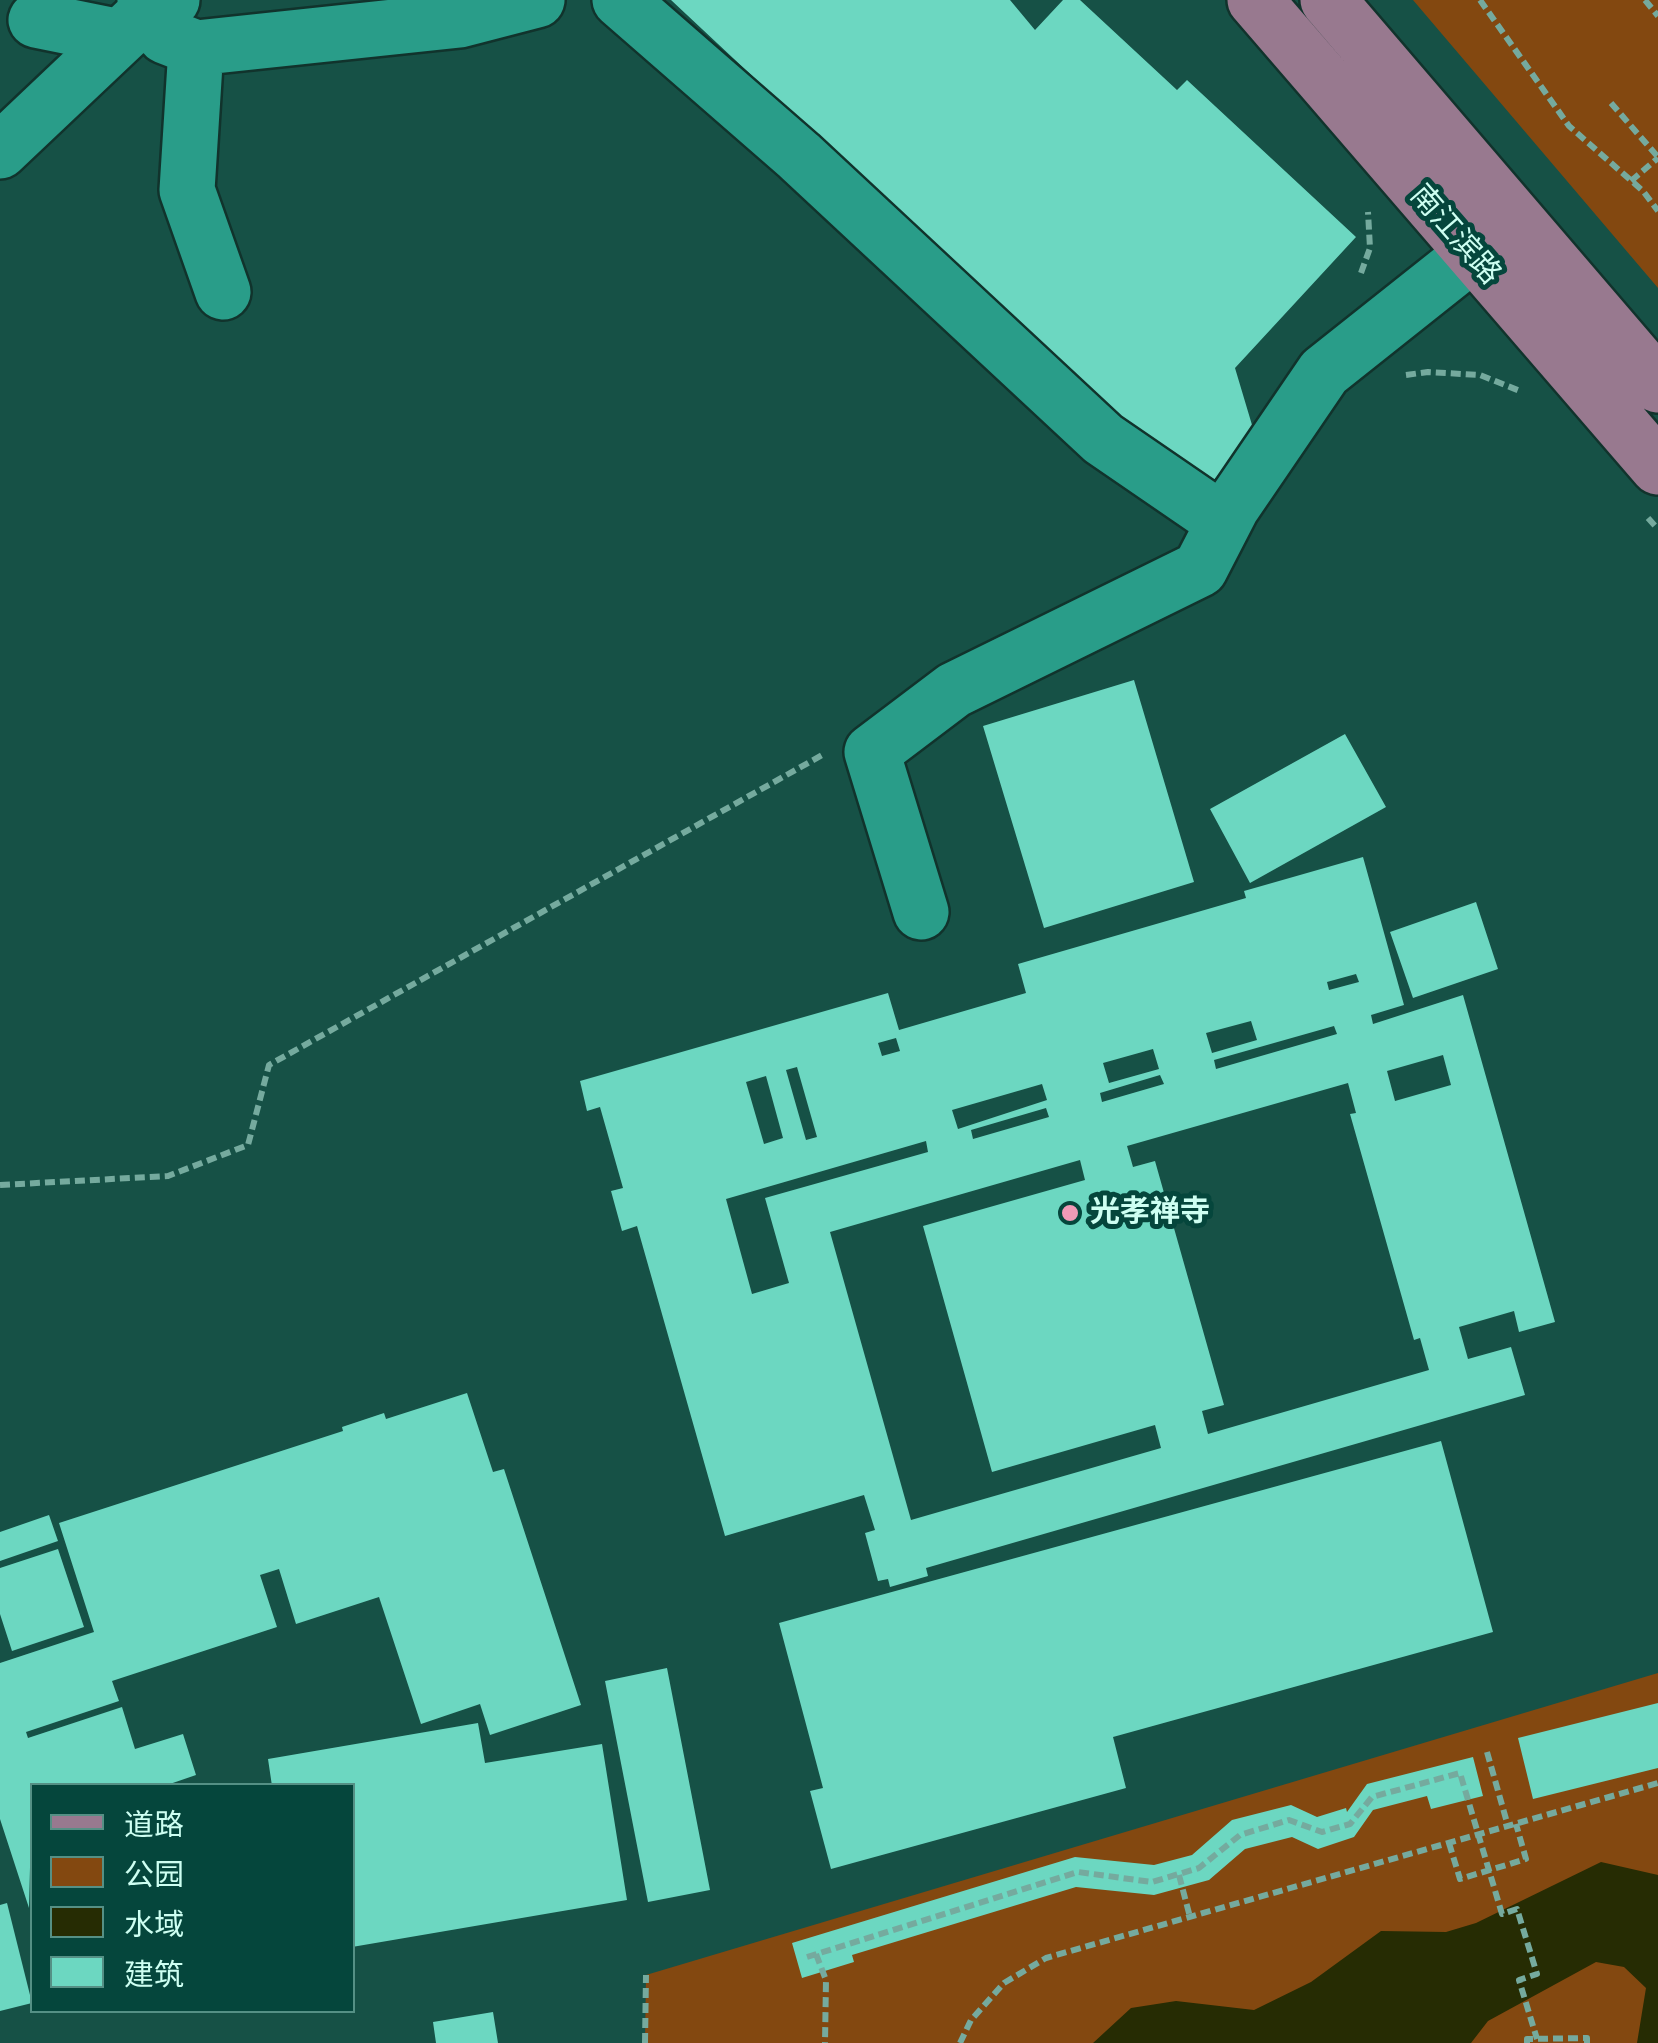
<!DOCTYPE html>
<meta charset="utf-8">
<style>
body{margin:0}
#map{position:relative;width:1658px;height:2043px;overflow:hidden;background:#165146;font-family:"Libre Baskerville","Noto Sans SC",serif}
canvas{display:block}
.legend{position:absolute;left:30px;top:1783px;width:325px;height:230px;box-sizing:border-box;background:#05463c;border:2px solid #559085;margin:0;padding:12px 18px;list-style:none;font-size:30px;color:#cefff2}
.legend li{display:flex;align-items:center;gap:20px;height:50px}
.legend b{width:50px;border:2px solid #559085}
</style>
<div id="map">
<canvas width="1658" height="2043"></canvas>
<ul class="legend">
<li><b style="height:12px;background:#98798f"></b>道路</li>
<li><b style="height:28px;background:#834810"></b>公园</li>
<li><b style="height:28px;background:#262c03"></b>水域</li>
<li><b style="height:28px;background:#6cd7c1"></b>建筑</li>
</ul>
</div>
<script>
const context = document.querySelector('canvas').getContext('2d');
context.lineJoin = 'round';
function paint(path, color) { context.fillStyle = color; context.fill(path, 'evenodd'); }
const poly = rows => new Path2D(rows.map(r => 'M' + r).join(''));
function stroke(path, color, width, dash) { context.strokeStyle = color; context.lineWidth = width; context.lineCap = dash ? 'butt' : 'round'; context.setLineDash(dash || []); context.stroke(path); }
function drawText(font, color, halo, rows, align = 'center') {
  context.font = font + ' "Libre Baskerville","Noto Sans SC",serif'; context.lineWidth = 10; context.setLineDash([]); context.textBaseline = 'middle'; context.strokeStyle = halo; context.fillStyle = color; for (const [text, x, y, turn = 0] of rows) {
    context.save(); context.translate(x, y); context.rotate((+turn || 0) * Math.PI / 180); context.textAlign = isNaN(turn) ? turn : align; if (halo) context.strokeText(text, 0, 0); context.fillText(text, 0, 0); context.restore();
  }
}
paint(poly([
 [1413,0,1658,0,1658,288],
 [1658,1673,1658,2043,645,2043,646,1975]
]), '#834810');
paint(poly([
 [1601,1862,1658,1875,1658,2043,1637,2043,1646,1988,1624,1967,1596,1962,1488,2021,1471,2043,1093,2043,1131,2008,1176,2001,1254,2010,1311,1982,1381,1931,1446,1932,1476,1923]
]), '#262c03');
paint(poly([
 [671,0,1010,0,1035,30,1063,0,1080,0,1177,90,1187,80,1356,237,1235,368,1255,435,1200,495],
 [1134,680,1194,882,1044,928,983,726],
 [1345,734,1386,807,1250,883,1210,809],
 [1363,857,1404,1005,1371,1015,1373,1024,1463,995,1555,1322,1519,1332,1514,1311,1459,1327,1468,1359,1511,1347,1525,1395,926,1568,928,1576,890,1587,888,1579,878,1581,865,1533,875,1530,864,1495,725,1536,637,1226,622,1231,611,1191,623,1188,600,1107,587,1111,580,1081,888,993,899,1030,1026,993,1018,964,1246,898,1244,891],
 [1356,974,1359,982,1329,990,1327,982],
 [1251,1021,1257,1040,1212,1053,1206,1033],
 [1334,1026,1337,1034,1216,1069,1214,1060],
 [896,1038,900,1051,882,1056,878,1043],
 [1153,1049,1159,1069,1109,1083,1103,1063],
 [1443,1055,1451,1085,1395,1101,1387,1071],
 [797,1067,817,1137,806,1140,786,1070],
 [1160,1075,1164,1084,1102,1102,1100,1093],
 [766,1076,783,1138,764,1144,746,1082],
 [1348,1083,1356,1113,1350,1114,1414,1340,1420,1338,1429,1370,1208,1434,1202,1411,1224,1405,1155,1161,1133,1167,1127,1146],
 [1042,1084,1047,1100,958,1129,952,1110],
 [1046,1108,1049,1117,973,1139,971,1130],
 [926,1141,928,1152,765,1198,789,1283,752,1294,726,1199],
 [1080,1160,1085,1180,923,1226,992,1472,1155,1425,1161,1448,911,1520,830,1232],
 [1476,902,1498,969,1413,998,1390,932],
 [467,1393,493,1472,504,1469,581,1705,490,1735,480,1704,421,1724,379,1597,296,1624,279,1569,260,1575,277,1627,112,1681,119,1701,26,1732,28,1738,122,1707,135,1749,183,1734,196,1775,164,1786,32,1786,29,1908,0,1819,0,1663,94,1632,59,1523,343,1431,342,1427,384,1413,386,1419],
 [1441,1441,1493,1632,1113,1737,1126,1788,831,1869,810,1791,823,1788,779,1623],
 [49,1515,58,1541,0,1561,0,1532],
 [58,1549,84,1627,12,1651,0,1614,0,1568],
 [667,1668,710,1890,648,1902,605,1681],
 [1658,1703,1658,1768,1533,1799,1518,1738],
 [478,1723,485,1763,602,1744,627,1900,352,1947,352,1786,272,1786,268,1759],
 [1473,1757,1483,1796,1431,1809,1427,1796,1373,1810,1354,1837,1318,1849,1292,1837,1245,1849,1209,1880,1154,1895,1076,1887,852,1955,854,1962,802,1978,792,1943,1075,1857,1154,1865,1192,1855,1232,1820,1291,1805,1317,1817,1346,1808,1347,1812,1367,1784],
 [7,1903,32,2003,0,2011,0,1905],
 [493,2012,498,2043,436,2043,433,2022]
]), '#6cd7c1');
const minor = poly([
 [145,0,165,36,196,48,460,20,537,0],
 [620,0,799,156,1103,439,1224,522],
 [36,20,120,37],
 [196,48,187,190,223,292],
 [0,151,149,10,172,0],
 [921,912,872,752,954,690,1200,569,1232,507,1324,372,1509,225]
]);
const major = poly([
 [1255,0,1658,467],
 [1328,0,1658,385]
]);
stroke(minor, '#11332c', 60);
stroke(major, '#11332c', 60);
stroke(poly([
 [1480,0,1569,126,1643,191,1658,211],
 [1645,0,1658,16],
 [1611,103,1658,157],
 [1631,181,1658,158],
 [1361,273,1370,248,1368,212],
 [1406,375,1428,372,1480,375,1520,391],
 [1648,518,1658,529],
 [0,1185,168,1176,248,1145,269,1065,824,754],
 [1487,1752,1508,1826],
 [1449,1843,1460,1879,1526,1859,1516,1824],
 [1179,1875,1190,1917],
 [816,1954,826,1980,825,2043],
 [807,1957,1078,1872,1152,1882,1199,1868,1240,1835,1289,1820,1322,1832,1350,1824,1372,1797,1460,1773,1502,1914,1517,1909,1537,1974,1519,1980,1537,2039],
 [645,2043,646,1975],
 [960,2043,971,2020,1004,1983,1046,1958,1658,1783],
 [1527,2043,1527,2039,1587,2038,1587,2043]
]), '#75aa9e', 6, [10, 5]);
stroke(minor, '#299d89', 55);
stroke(major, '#98798f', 55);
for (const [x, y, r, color] of [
 [1070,1213,10,"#f09ab7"]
]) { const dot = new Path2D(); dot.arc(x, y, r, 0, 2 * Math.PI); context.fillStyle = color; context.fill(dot); stroke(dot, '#05463c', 4); }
drawText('30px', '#cefff2', '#05463c', [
 ["南江滨路",1455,235,49]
]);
drawText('bold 30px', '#cefff2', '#05463c', [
 ["光孝禅寺",1090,1213]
], 'left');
</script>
